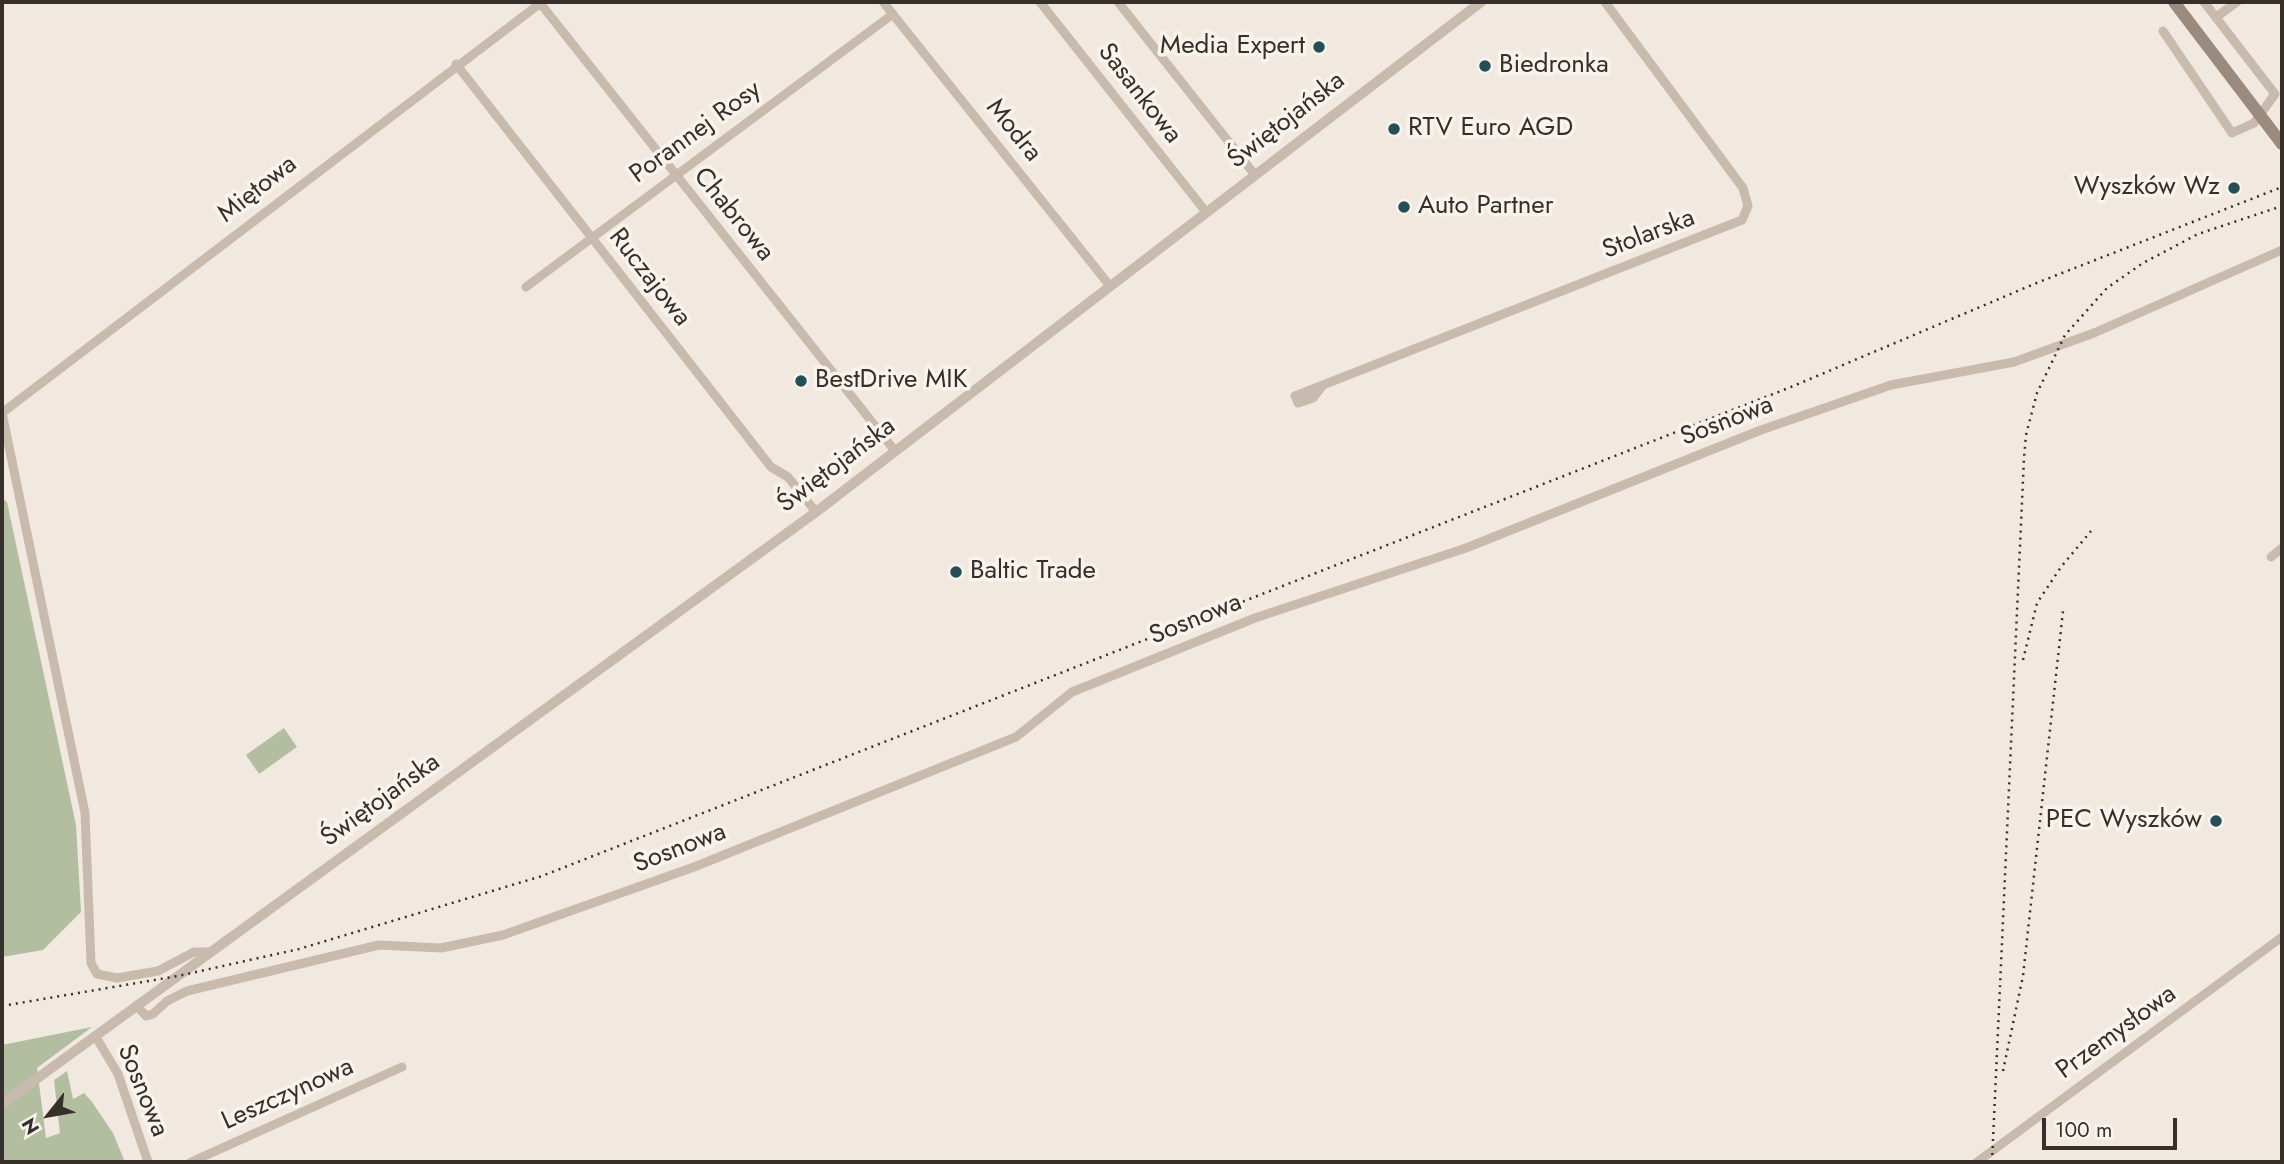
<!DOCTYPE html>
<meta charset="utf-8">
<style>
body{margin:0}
#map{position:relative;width:2284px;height:1164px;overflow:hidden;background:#f1e9df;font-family:Jost,sans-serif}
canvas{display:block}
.frame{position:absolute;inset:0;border:4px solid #372f2a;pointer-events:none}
.north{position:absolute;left:14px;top:1080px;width:70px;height:70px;-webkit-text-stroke:5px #f8f3ec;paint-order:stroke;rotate:239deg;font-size:19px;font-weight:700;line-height:28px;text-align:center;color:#372f2a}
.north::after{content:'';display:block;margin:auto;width:24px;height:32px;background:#372f2a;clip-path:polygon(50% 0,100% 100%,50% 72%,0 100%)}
.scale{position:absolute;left:2042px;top:1118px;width:135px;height:32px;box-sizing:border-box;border:4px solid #372f2a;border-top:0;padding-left:9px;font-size:21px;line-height:24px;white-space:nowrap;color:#372f2a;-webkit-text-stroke:5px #f8f3ec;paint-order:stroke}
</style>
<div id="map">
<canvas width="2284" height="1164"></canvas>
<div class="frame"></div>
<div class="north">N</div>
<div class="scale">100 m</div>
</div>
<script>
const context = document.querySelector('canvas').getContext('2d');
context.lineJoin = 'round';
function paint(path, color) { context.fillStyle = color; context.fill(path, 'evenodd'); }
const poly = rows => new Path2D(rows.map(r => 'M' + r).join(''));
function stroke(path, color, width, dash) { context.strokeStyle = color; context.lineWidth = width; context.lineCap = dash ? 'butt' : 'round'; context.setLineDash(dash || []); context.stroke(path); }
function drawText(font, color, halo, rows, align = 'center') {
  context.font = font + ' Jost,sans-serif'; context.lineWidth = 7; context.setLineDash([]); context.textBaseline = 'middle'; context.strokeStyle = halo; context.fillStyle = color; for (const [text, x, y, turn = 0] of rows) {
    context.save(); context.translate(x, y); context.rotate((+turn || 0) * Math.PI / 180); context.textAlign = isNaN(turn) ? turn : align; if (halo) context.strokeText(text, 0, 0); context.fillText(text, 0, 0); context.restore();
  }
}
paint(poly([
 [2,498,7,502,76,825,81,912,43,950,2,957],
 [284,728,297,747,259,774,246,755],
 [92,1027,37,1068,46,1138,60,1133,54,1080,67,1071,73,1099,84,1093,92,1102,113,1133,125,1162,2,1162,2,1045]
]), '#b3bea1');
stroke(poly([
 [883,2,1110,286],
 [1040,2,1206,212],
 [1118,2,1255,175],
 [2204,2,2275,94],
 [540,3,895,451],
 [2216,17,2237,2],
 [2163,31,2232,133,2254,123,2275,94],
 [456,64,771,467,788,477,816,512],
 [526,287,893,14],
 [1323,385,1313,398,1298,403,1295,396,1742,220,1748,206,1743,188,1605,2],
 [2,413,85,813,91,963,97,974,117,978,158,971,194,952,211,952],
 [2,413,542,2],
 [2271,557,2282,548],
 [137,1006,146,1016,153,1014,167,1001,187,991,379,945,441,948,503,935,694,867,1016,737,1072,692,1255,618,1466,548,1761,430,1891,385,2014,362,2094,333,2282,250],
 [96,1037,118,1074,148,1162],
 [191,1162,402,1067],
 [1977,1162,2282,937]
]), '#c8baac', 9);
stroke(poly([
 [2,1104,816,512,1481,2]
]), '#c8baac', 10);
stroke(poly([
 [2174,2,2282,144]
]), '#9b8a7e', 12);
stroke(poly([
 [2023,660,2037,603,2061,567,2091,531],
 [2,1006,178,976,299,949,542,876,1791,387,2039,282,2282,187],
 [2003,1071,2023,976,2063,611],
 [1992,1162,2024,458,2026,435,2037,393,2065,335,2107,288,2143,263,2198,234,2282,206]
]), '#372f2a', 2.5, [2, 5]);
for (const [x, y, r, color] of [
 [1319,47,7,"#244f54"],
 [1485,66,7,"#244f54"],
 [1394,129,7,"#244f54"],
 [2234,188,7,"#244f54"],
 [1404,207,7,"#244f54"],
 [801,381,7,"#244f54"],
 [956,572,7,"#244f54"],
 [2216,821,7,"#244f54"]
]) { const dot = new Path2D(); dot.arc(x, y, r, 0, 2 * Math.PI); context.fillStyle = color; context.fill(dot); stroke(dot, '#f8f3ec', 2.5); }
drawText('26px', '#372f2a', '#f8f3ec', [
 ["Media Expert",1305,47,"right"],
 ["Biedronka",1499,66],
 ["RTV Euro AGD",1408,129],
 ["Wyszków Wz",2220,188,"right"],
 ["Auto Partner",1418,207],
 ["BestDrive MIK",815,381],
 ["Baltic Trade",970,572],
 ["PEC Wyszków",2202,821,"right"]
], 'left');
drawText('26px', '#372f2a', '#f8f3ec', [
 ["Sasankowa",1139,94,52],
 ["Świętojańska",1287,121,-38],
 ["Modra",1013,131,51],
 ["Porannej Rosy",696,133,-36],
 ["Miętowa",258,190,-38],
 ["Chabrowa",733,215,51],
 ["Stolarska",1649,235,-21],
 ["Ruczajowa",649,278,52],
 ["Sosnowa",1727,422,-21],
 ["Świętojańska",837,466,-37],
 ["Sosnowa",1196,620,-22],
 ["Świętojańska",381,801,-36],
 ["Sosnowa",680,849,-21],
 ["Przemysłowa",2117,1033,-36],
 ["Sosnowa",142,1091,68],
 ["Leszczynowa",288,1095,-24]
]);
</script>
